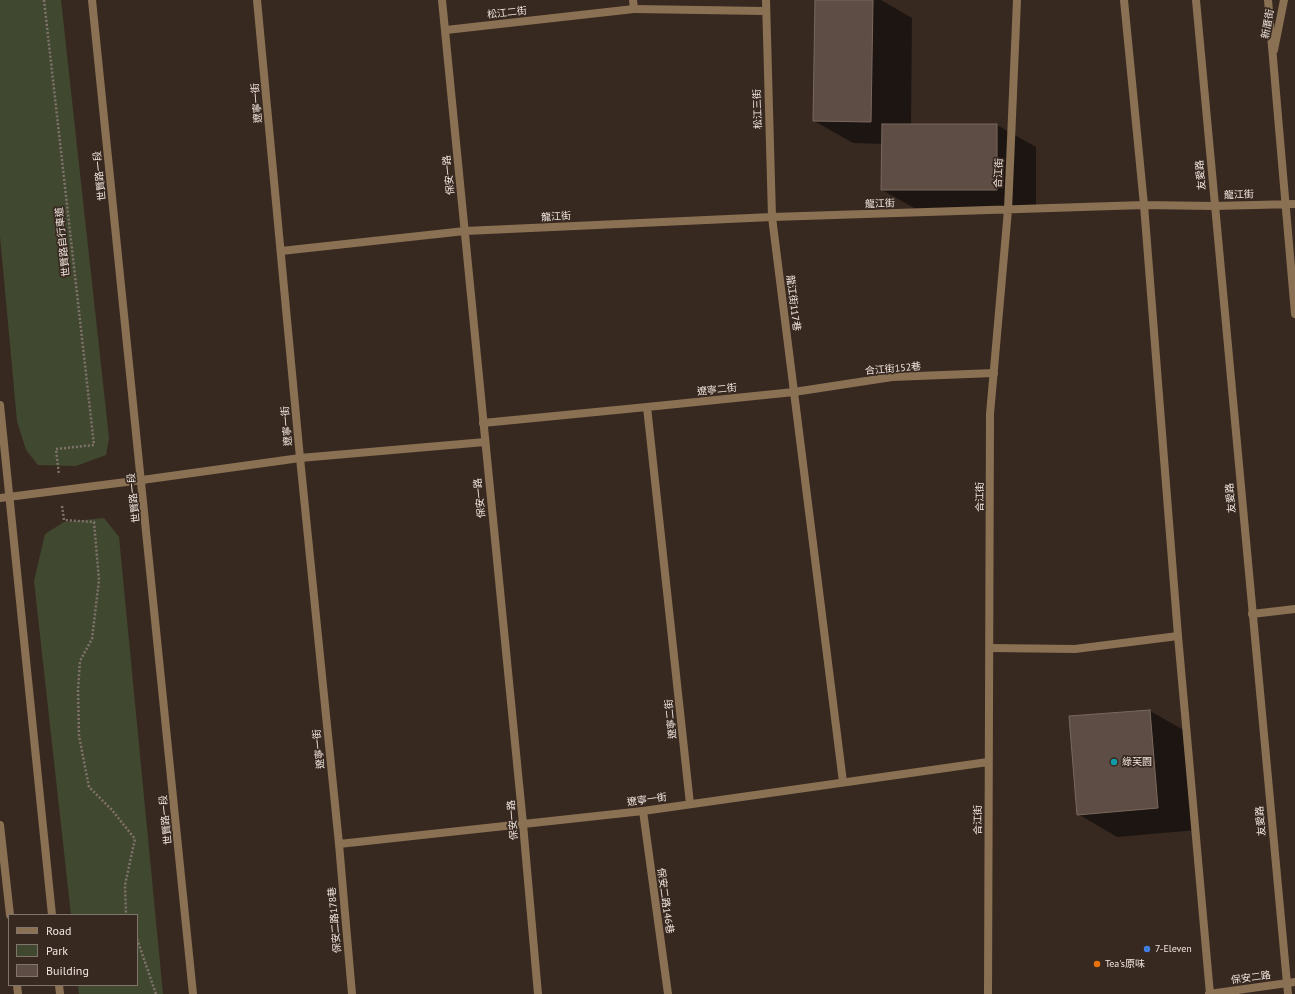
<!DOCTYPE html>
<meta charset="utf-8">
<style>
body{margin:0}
#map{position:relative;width:1295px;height:994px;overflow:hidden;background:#382920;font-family:"PT Sans",sans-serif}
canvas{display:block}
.legend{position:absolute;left:8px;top:914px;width:130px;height:72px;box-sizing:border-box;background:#382920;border:1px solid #82756d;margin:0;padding:5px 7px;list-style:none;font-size:12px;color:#f0e6e0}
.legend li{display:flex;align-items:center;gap:8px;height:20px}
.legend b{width:20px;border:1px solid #82756d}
</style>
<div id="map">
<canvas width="1295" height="994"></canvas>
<ul class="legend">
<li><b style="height:5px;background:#8b7154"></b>Road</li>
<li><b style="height:11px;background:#404930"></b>Park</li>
<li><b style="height:11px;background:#5e4d44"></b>Building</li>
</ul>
</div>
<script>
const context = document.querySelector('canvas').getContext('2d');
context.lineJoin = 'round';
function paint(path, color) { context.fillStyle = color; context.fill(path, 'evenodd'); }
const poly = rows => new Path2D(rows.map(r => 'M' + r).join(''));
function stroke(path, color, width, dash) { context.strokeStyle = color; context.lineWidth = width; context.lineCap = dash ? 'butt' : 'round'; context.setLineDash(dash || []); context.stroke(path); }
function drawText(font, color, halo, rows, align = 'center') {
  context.font = font + ' "PT Sans","Noto Sans TC",sans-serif'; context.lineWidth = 3.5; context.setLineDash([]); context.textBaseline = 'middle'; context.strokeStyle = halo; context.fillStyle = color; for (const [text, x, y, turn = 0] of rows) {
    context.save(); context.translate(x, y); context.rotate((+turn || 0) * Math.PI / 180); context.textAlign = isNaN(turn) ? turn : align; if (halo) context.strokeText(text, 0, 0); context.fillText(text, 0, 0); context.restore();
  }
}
paint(poly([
 [0,0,61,0,109,438,106,455,76,466,38,465,26,450,17,421,0,236],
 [104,518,119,537,163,994,79,994,78,985,137,985,137,915,71,915,34,581,45,534,64,522]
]), '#404930');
paint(poly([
 [816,0,881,0,912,18,911,125,997,125,1036,147,1036,212,921,212,882,190,883,144,853,143,814,121],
 [1150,711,1189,733,1197,830,1117,837,1078,814]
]), '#0007');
const building = poly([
 [815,0,873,0,871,122,813,121,815,0],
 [882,124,997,124,997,190,881,190,882,124],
 [1150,710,1158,808,1077,815,1069,716,1150,710]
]);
paint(building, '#5e4d44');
stroke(building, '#7a685e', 1);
stroke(poly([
 [44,0,94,445,56,449,59,475],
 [62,506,64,520,94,522,99,580,92,639,80,661,78,690,79,736,89,787,112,810,135,839,125,885,126,915],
 [137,939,156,994]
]), '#80726b', 2.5, [2, 2]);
stroke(poly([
 [634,9,765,11],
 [1274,50,1284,0],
 [772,217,794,392,892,377,994,373],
 [281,251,465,231],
 [483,423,647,407],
 [142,480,300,458,485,442],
 [990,648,1075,649,1178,636],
 [643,811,668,994],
 [339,844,352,994]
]), '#8b7154', 8);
stroke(poly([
 [92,0,193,994],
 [257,0,300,458,339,844,643,811,988,762],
 [442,0,523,824,538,994],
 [766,0,772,217],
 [1124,0,1144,205,1178,636,1210,994],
 [1268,0,1295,314],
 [446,30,634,9,633,0],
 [465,231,772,217,1144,205,1214,206,1295,204],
 [0,498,142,480],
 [1252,614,1295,609],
 [690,804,647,407,794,392,843,782],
 [988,994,990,414,1008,210,1017,0],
 [1209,994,1295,982]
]), '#8b7154', 8);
stroke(poly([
 [1196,0,1288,994],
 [0,405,52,915],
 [0,825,10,915],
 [17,985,18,994],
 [59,985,60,994]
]), '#8b7154', 8);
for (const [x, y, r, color] of [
 [1114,762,4,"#0f9aa8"],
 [1147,949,4,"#3f7fe0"],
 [1097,964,4,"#e8710a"]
]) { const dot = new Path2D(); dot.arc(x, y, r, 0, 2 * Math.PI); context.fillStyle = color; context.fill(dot); stroke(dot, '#382920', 1.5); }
drawText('10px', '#f0e6e0', '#382920', [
 ["松江二街",507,13,-6],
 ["新厝街",1268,24,-80],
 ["遼寧一街",257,103,-95],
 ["松江三街",758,109,-92],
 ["合江街",999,173,-87],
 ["保安一路",449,175,-96],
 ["友愛路",1201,175,-95],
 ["世賢路一段",100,176,-96],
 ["龍江街",1239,195,-2],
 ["龍江街",880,204,-2],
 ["龍江街",556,217,-3],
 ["世賢路自行車道",63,242,-96],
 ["龍江街117巷",793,303,83],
 ["合江街152巷",893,369,-5],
 ["遼寧二街",717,390,-6],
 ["遼寧一街",287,426,-95],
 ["合江街",980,497,-90],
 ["世賢路一段",134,498,-96],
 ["保安一路",480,498,-96],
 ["友愛路",1231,498,-95],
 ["遼寧二街",671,719,-96],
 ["遼寧一街",319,749,-96],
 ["遼寧一街",647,800,-8],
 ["世賢路一段",166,820,-96],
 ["保安一路",513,820,-95],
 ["合江街",978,820,-90],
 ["友愛路",1261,821,-95],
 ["保安二路146巷",665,901,82],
 ["保安二路178巷",335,920,-95],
 ["保安二路",1251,978,-8]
]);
drawText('10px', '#f0e6e0', '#382920', [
 ["綠芙園",1122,762],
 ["7-Eleven",1155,949],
 ["Tea's原味",1105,964]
], 'left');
</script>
